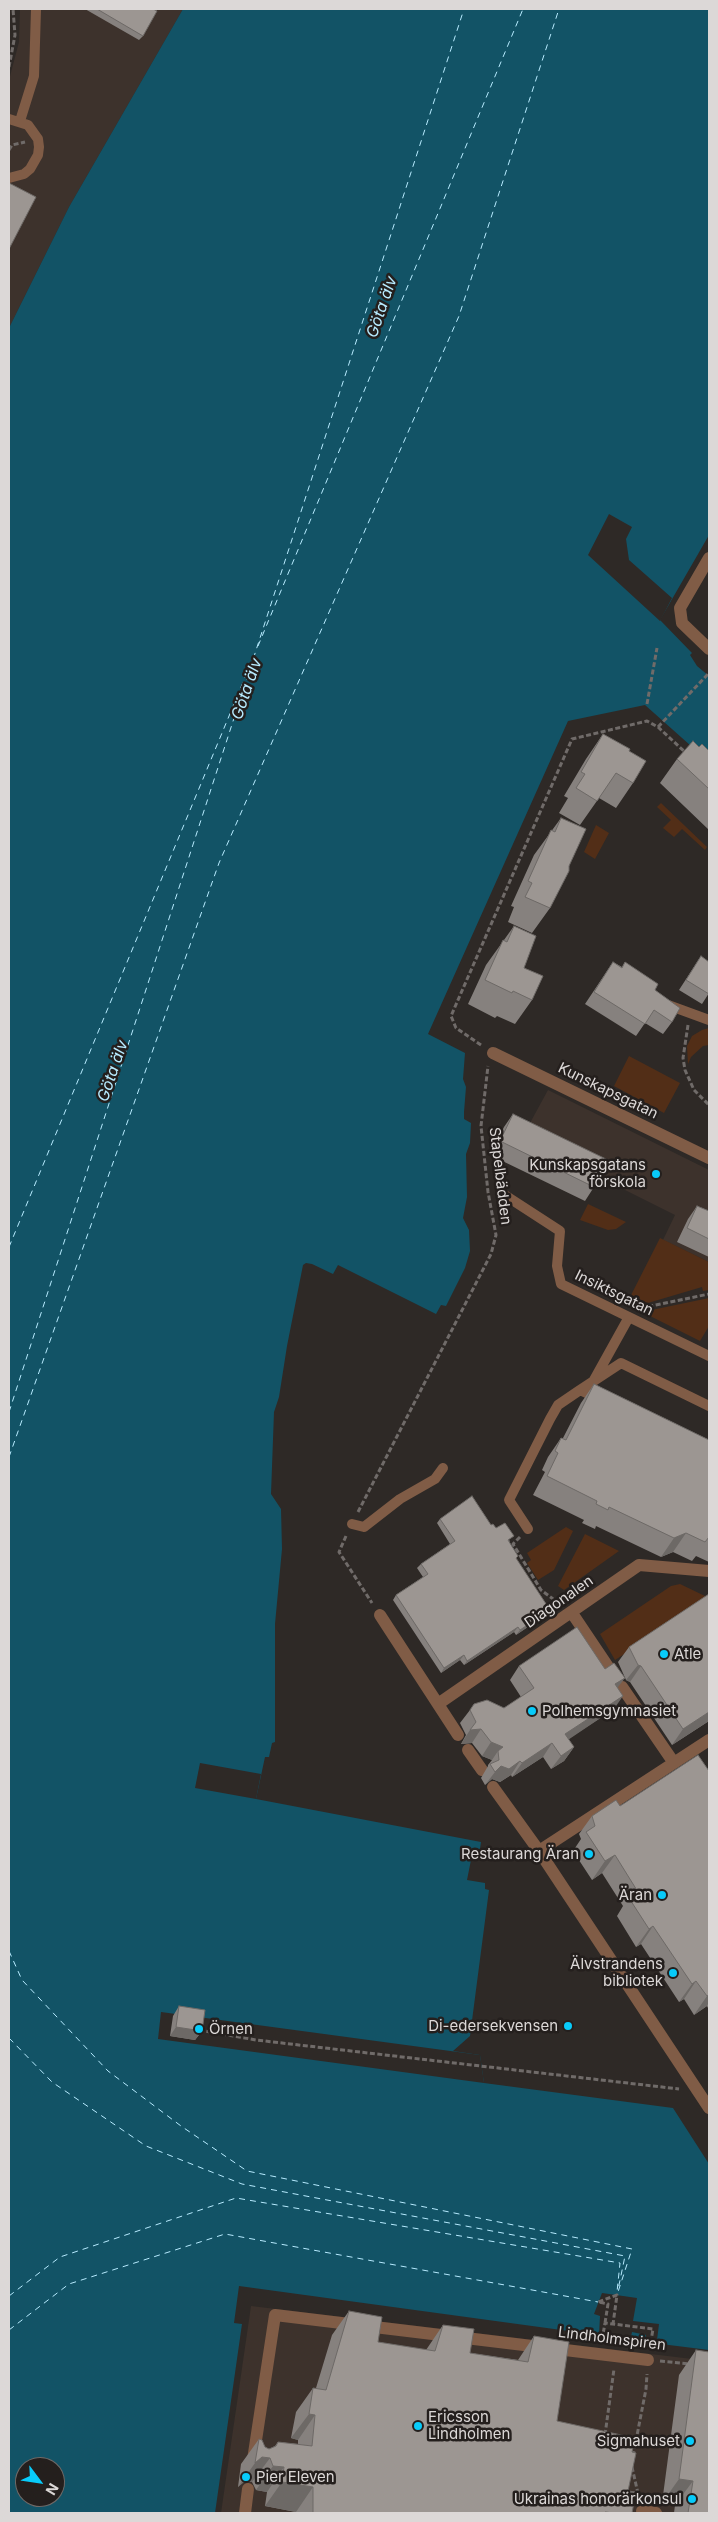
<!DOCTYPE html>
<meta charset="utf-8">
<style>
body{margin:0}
#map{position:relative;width:718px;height:2522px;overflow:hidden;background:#2e2926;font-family:Inter,sans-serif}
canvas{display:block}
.frame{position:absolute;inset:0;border:10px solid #dcd8d7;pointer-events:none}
.north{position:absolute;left:15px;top:2457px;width:50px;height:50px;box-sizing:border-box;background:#241f1d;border:1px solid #6e6967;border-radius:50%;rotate:121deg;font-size:14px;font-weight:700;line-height:20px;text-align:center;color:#dcd8d7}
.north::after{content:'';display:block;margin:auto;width:18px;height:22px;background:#08cbfa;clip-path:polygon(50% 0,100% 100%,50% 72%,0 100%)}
</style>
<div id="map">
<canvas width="718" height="2522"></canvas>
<div class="frame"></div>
<div class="north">N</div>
</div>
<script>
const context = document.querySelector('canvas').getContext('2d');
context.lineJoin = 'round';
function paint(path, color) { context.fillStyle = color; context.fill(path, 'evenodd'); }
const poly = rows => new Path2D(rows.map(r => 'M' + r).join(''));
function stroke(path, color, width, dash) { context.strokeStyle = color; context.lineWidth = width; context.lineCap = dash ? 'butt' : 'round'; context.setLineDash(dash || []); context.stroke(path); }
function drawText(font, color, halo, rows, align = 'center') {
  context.font = font + ' Inter,sans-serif'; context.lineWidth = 5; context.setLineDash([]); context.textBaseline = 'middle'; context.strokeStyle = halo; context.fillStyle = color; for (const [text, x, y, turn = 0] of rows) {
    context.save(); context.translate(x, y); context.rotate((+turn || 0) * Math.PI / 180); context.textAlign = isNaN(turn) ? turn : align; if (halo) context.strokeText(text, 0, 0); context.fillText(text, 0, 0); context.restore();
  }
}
paint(poly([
 [20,9,183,9,69,207,9,328,9,80,19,42],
 [548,1090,709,1170,709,1262,663,1240,675,1215,601,1178,602,1171,524,1134],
 [251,2306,709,2361,709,2513,221,2513]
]), '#3d322c');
paint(poly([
 [661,803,707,847,705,850,682,829,674,837,663,828,671,820,657,807],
 [596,825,609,833,595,859,584,852],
 [709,1028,709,1045,703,1046,691,1057,688,1064,687,1046,692,1036,702,1030],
 [629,1056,680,1083,664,1113,614,1086],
 [588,1204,626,1222,616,1229,608,1230,580,1220],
 [660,1238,709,1262,709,1290,703,1291,702,1287,631,1308,627,1303],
 [709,1298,709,1326,700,1341,642,1312],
 [566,1527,573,1531,554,1570,538,1580,527,1563,531,1560,527,1553],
 [585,1534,619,1551,564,1590,558,1586],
 [680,1584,705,1596,708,1600,615,1660,600,1634,671,1586]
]), '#522e17');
paint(poly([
 [183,9,709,9,709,535,660,620,692,653,690,655,697,666,709,676,709,762,645,705,568,721,428,1034,465,1053,463,1079,466,1087,464,1112,464,1119,471,1123,470,1143,466,1154,467,1197,463,1218,469,1230,470,1251,465,1268,446,1306,441,1305,436,1314,338,1265,333,1274,312,1264,306,1263,303,1265,287,1346,279,1397,274,1412,271,1494,281,1509,282,1549,275,1624,275,1742,272,1743,269,1757,265,1757,256,1799,481,1842,479,1856,472,1855,467,1880,485,1883,485,1889,489,1890,470,2036,453,2051,480,2055,484,2083,673,2108,709,2164,709,2350,661,2344,660,2348,650,2347,642,2346,642,2341,239,2286,234,2323,242,2324,215,2513,9,2513,9,328,69,207],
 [25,2467,55,2467,55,2497,25,2497]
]), '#125366');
paint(poly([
 [609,514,632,527,626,539,629,560,672,598,660,621,588,555],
 [200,1763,261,1774,256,1799,195,1788],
 [161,2012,480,2055,484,2083,158,2039],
 [602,2293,637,2298,633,2321,659,2324,656,2348,645,2346,646,2335,632,2332,631,2337,599,2335,600,2316,594,2314]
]), '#2e2926');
stroke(poly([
 [258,646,523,9],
 [9,1247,251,663],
 [9,1412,464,9],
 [9,1457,219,863,459,316,559,9],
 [9,1951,22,1980,108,2071,181,2126,247,2171,632,2249,617,2295],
 [9,2038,52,2082,146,2146,242,2184,625,2256,618,2290],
 [9,2296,60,2257,236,2198,620,2263,617,2292],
 [9,2330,69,2284,225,2234,598,2302]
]), '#b7ebff', 1, [6, 5]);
stroke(poly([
 [9,67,15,35,13,9],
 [9,150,12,145,25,142],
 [647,704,657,648],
 [658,727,709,673],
 [688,1025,683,1058,685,1070,694,1090,709,1105],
 [481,1045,456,1028,451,1016,572,739,647,721,658,727,686,753],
 [641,1308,709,1294],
 [358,1512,491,1254,496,1235,488,1192,481,1126,488,1066],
 [346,1536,339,1552,372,1603],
 [520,1537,513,1544,541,1590,560,1604],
 [199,2030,256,2040,679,2089],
 [605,2323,608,2304,598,2302,617,2295,613,2324],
 [602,2340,605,2323,653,2329,650,2347],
 [660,2361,689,2364],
 [605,2435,614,2369],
 [633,2456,646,2389,647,2374],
 [632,2467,639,2498]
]), '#706b69', 3, [5, 2.5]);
stroke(poly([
 [9,119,28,125,38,139,39,147,38,155,30,169,24,174,9,178],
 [20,121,34,76,36,9],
 [668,1005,709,1020],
 [503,1194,560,1231,557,1266,561,1284,709,1356],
 [594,1380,629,1317],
 [580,1390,621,1363,709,1406],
 [352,1524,364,1527,400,1499,435,1479,443,1468],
 [528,1529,509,1500,550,1419,558,1405,580,1390,599,1399]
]), '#805c46', 10);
stroke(poly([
 [709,558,680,608,682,623,709,649],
 [572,1613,617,1680],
 [380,1615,458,1735],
 [622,1687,674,1763],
 [438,1704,639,1565,709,1571],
 [468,1750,482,1770],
 [493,1787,539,1851,709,2108],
 [539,1851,709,1740],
 [253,2460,275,2315,648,2360],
 [642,2511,656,2513],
 [245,2513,248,2489]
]), '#805c46', 12);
stroke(poly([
 [493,1053,709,1158]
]), '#805c46', 12);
paint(poly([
 [85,9,153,9,143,36,139,40],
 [603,734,629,751,633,783,616,808,599,798,580,825,559,813,568,798,564,796,586,759],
 [699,747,709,751,709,830,660,783,677,759],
 [561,818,550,908,532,933,508,922,514,907,511,906,534,855],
 [514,926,532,1000,515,1024,497,1016,495,1018,468,1004,486,965],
 [701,956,709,993,702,1004,679,990],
 [613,962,622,967,625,962,655,990,672,1022,663,1034,645,1023,636,1036,585,1004],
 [513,1114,594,1187,585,1201,490,1155,504,1127],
 [697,1206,709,1211,709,1257,677,1242,688,1219],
 [594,1384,709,1440,709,1562,696,1556,692,1561,673,1552,661,1557,596,1526,595,1529,582,1523,584,1520,533,1495,545,1472,542,1470,548,1457,561,1438,563,1438,581,1403],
 [440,1519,491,1525,496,1528,510,1541,509,1542,516,1559,550,1610,547,1614,516,1635,514,1632,464,1665,460,1660,441,1673,393,1600,396,1595,423,1577,417,1568,421,1564,450,1544,437,1523],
 [709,1594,709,1721,672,1745,630,1682,626,1680,618,1662,629,1647],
 [519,1666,618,1688,614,1709,568,1739,574,1747,564,1761,551,1769,543,1757,512,1777,511,1775,500,1782,492,1779,485,1785,481,1778,488,1766,488,1765,492,1760,482,1756,472,1743,461,1744,466,1735,460,1723,470,1710,504,1708,521,1697,510,1680],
 [709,1771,709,2010,707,2006,694,2015,684,1999,679,2002,641,1944,636,1947,617,1916,623,1906,602,1873,592,1880,573,1851,581,1839,579,1834,592,1816],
 [179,2006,202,2031,195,2040,170,2036,173,2016],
 [349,2311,378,2342,426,2350,443,2325,470,2353,518,2360,534,2336,557,2421,632,2452,628,2491,632,2513,296,2513,296,2512,265,2506,267,2492,256,2490,252,2482,245,2481,238,2487,241,2464,259,2439,265,2447,269,2449,275,2446,278,2442,298,2444,298,2440,291,2438,296,2412,313,2388,316,2388,332,2335],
 [696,2350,709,2513,674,2513,675,2505,662,2503,679,2375]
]), '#86817e');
paint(poly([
 [686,1533,673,1552,661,1557,674,1538],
 [550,1610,547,1614,516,1635,520,1630],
 [518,1627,514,1632,464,1665,467,1661],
 [464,1655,460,1660,441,1673,444,1668],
 [638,1665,641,1666,630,1682,626,1680],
 [625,1678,615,1691,615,1684],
 [623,1696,614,1709,556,1748,565,1734],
 [709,1712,709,1721,672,1745,683,1729],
 [481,1729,472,1743,461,1744,470,1730],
 [491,1742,503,1747,498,1751,492,1760,482,1756],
 [552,1743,543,1757,512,1777,522,1763],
 [574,1747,564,1761,551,1769,561,1756],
 [520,1761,511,1775,500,1782,492,1779,485,1785,495,1772,501,1766],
 [615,1855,602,1873,592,1880,605,1861],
 [653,1926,641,1944,636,1947,649,1929],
 [696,1981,684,1999,679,2002,692,1984],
 [709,1995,709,2002,707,2006,694,2015,707,1996],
 [176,2027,202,2031,195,2040,170,2036],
 [309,2414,315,2415,298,2440,291,2438],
 [262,2457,270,2458,252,2482,245,2481,238,2487,255,2463],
 [273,2466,284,2467,267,2492,256,2490],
 [679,2479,693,2481,675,2505,662,2503],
 [282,2482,313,2487,296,2512,265,2506]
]), '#6d6966');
const building = poly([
 [97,9,153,9,157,11,143,36,97,9],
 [9,183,36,197,9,249,9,183],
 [603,734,630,749,629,751,646,761,633,783,616,773,597,801,576,788,585,774,581,772,603,734],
 [693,741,699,747,702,744,709,751,709,789,677,759,693,741],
 [561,818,586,829,569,866,569,871,550,908,525,897,532,883,528,881,551,830,555,832,561,818],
 [514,926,536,936,524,968,543,976,532,1000,513,991,512,993,485,980,503,940,507,942,514,926],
 [701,956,709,962,709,994,686,980,701,956],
 [613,962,622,968,625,962,658,984,655,990,680,1008,672,1022,654,1010,645,1024,594,992,613,962],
 [513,1114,608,1160,594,1187,500,1141,513,1114],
 [697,1206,709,1211,709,1239,687,1228,697,1206],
 [594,1384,709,1440,709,1537,705,1542,686,1533,674,1538,609,1507,608,1510,596,1504,597,1501,547,1476,558,1453,555,1451,561,1438,566,1440,594,1384],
 [472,1496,491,1525,493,1524,496,1528,505,1523,514,1536,508,1540,518,1556,516,1558,550,1610,520,1630,518,1627,467,1661,464,1655,444,1668,396,1595,428,1574,421,1564,455,1541,440,1519,472,1496],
 [709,1594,709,1712,683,1729,641,1666,638,1665,629,1647,709,1594],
 [577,1627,605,1669,614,1663,625,1678,615,1684,623,1696,565,1734,574,1747,561,1756,552,1743,522,1763,520,1761,509,1769,501,1766,495,1772,490,1764,499,1760,498,1751,503,1747,491,1742,481,1729,470,1730,476,1722,470,1710,474,1704,487,1700,504,1708,534,1688,519,1666,577,1627],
 [698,1755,709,1771,709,1995,707,1996,696,1981,692,1984,653,1926,649,1929,629,1898,638,1892,615,1855,605,1861,586,1832,595,1826,592,1816,616,1800,620,1806,698,1755],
 [179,2006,205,2010,202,2031,176,2027,179,2006],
 [349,2311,382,2317,378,2342,435,2351,443,2325,474,2329,470,2353,528,2362,534,2336,569,2342,557,2421,635,2438,632,2452,636,2453,628,2491,636,2492,632,2513,614,2513,605,2512,605,2513,313,2513,313,2487,282,2482,284,2467,273,2466,270,2458,262,2457,255,2463,259,2439,262,2440,265,2447,269,2449,276,2446,278,2442,312,2446,315,2415,309,2414,313,2388,326,2390,349,2311],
 [696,2350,709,2352,709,2513,688,2513,693,2481,679,2479,696,2350]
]);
paint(building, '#9c9692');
stroke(building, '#6d6966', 1);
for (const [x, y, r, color] of [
 [656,1174,5,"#08cbfa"],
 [664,1654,5,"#08cbfa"],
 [532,1711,5,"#08cbfa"],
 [589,1854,5,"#08cbfa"],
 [662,1895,5,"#08cbfa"],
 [673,1973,5,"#08cbfa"],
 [568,2026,5,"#08cbfa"],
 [199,2029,5,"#08cbfa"],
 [418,2426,5,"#08cbfa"],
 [690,2441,5,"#08cbfa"],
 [246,2477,5,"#08cbfa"],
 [692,2499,5,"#08cbfa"]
]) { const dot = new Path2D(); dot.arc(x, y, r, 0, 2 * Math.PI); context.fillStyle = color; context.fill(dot); stroke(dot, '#241f1d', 2); }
drawText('15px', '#dcd8d7', '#241f1d', [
 ["Kunskapsgatan",608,1091,26],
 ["Stapelbädden",500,1176,83],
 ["Insiktsgatan",614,1293,26],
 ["Diagonalen",559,1602,-35],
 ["Lindholmspiren",612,2339,7]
]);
drawText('15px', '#dcd8d7', '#241f1d', [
 ["Kunskapsgatans",646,1165],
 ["förskola",646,1182],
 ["Atle",674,1654,"left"],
 ["Polhemsgymnasiet",542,1711,"left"],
 ["Restaurang Äran",579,1854],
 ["Äran",652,1895],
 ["Älvstrandens",663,1964],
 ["bibliotek",663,1981],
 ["Di-edersekvensen",558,2026],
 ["Örnen",209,2029,"left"],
 ["Ericsson",428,2417,"left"],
 ["Lindholmen",428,2434,"left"],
 ["Sigmahuset",680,2441],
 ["Pier Eleven",256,2477,"left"],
 ["Ukrainas honorärkonsul",682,2499]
], 'right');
drawText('italic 16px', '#b7ebff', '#241f1d', [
 ["Göta älv",382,307,-71],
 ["Göta älv",247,689,-71],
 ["Göta älv",113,1071,-71]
]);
</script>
